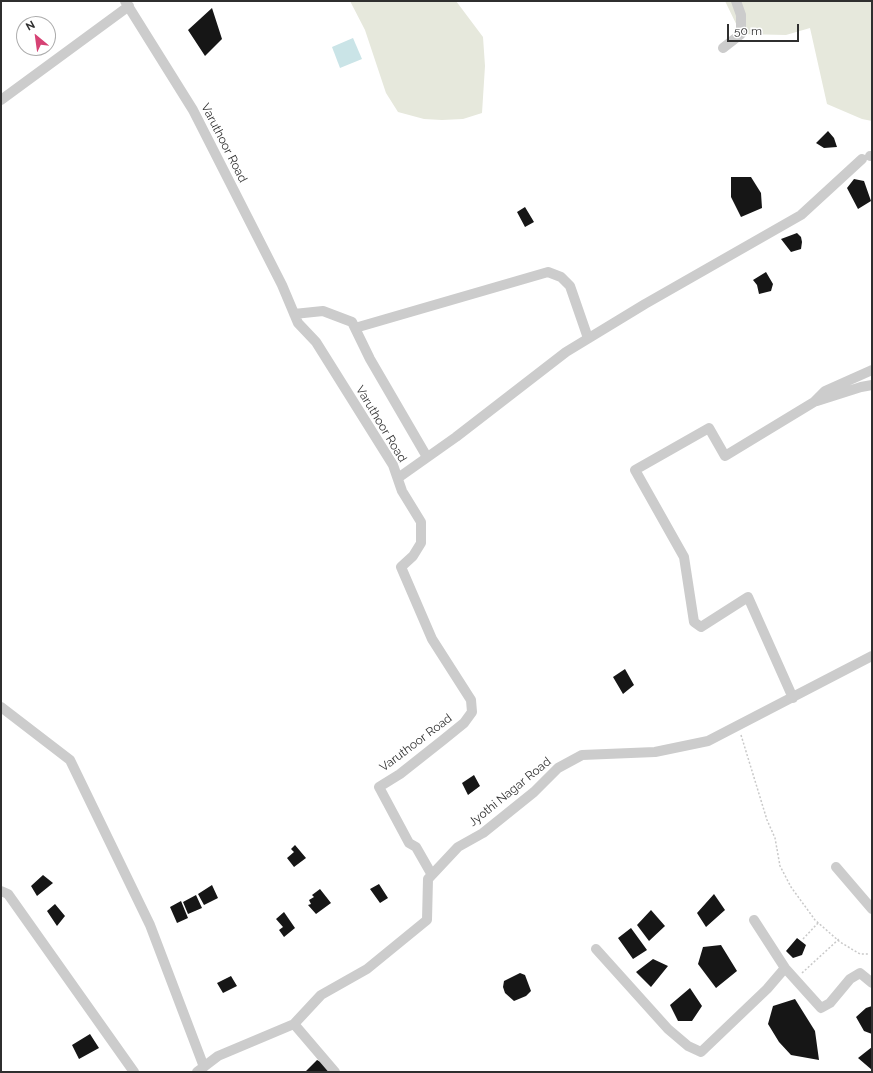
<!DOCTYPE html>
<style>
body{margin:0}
#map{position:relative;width:873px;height:1073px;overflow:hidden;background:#fff;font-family:Raleway,sans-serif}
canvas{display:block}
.frame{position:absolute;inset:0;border:2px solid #2f2f2f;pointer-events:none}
.north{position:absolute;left:16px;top:16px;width:40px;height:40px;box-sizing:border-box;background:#fff;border:1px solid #acacac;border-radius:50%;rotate:331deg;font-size:11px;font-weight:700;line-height:16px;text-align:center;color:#2f2f2f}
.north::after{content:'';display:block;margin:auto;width:14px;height:18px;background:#d64274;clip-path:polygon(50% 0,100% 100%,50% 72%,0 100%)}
.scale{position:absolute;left:727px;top:24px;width:72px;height:18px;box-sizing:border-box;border:2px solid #2f2f2f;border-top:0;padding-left:5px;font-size:12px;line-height:14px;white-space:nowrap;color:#2f2f2f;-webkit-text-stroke:3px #fff;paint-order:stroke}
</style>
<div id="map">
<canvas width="873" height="1073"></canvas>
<div class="frame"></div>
<div class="north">N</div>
<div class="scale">50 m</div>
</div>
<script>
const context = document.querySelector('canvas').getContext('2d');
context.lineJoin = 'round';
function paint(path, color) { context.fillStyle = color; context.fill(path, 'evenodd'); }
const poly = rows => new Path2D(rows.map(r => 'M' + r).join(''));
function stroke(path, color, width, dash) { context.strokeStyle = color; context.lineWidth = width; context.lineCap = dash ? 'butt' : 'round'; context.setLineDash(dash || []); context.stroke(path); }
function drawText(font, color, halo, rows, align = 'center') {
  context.font = font + ' Raleway,sans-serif'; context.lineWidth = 4; context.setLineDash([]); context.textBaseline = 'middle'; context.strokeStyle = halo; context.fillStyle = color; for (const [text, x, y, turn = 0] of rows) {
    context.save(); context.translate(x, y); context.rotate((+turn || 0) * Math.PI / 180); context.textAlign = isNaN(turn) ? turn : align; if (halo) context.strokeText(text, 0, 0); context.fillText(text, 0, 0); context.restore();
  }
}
paint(poly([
 [350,1,456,1,483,37,485,66,482,113,463,119,442,120,424,119,398,112,386,93,365,30],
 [725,1,872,1,872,121,862,119,827,104,810,28,786,35,741,34]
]), '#e6e8dc');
paint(poly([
 [353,38,362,59,340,68,332,47]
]), '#cae4e7');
paint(poly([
 [212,8,222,39,205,56,188,30],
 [828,131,834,138,837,147,824,148,816,143],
 [731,177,751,177,761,193,762,208,741,217,731,197],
 [854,179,864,181,871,201,858,209,847,188],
 [525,207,534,222,525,227,517,212],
 [797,233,801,237,802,242,801,249,791,252,781,239],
 [766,272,773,284,771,291,759,294,757,285,753,280],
 [625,669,634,685,623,694,613,677],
 [474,775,480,786,468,795,462,783],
 [295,845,306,858,294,867,287,858,294,852,291,849],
 [43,875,53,883,37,896,31,886],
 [379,884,388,898,380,903,370,889],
 [212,885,218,898,204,905,198,894],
 [320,889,331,903,316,914,308,905,311,904,309,900,314,897,312,895],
 [714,894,725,910,706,927,697,913],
 [196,895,202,908,188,914,183,902],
 [181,901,188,918,177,923,170,907],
 [55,904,65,916,57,926,47,911],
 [651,910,665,926,649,941,637,925],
 [284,912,295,928,284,937,279,930,283,927,276,919],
 [631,928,647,950,633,959,618,938],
 [797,938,806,945,802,955,793,958,786,951],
 [721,945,737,971,716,988,698,964,703,947],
 [653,959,668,966,651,987,636,972],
 [520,973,525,975,531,991,526,996,514,1001,505,993,503,987,504,981],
 [231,976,237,986,223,993,217,983],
 [690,988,702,1006,692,1021,678,1021,670,1005],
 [795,999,815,1031,819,1060,791,1055,779,1042,768,1024,773,1006],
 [872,1006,872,1034,864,1031,856,1017,866,1008],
 [90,1034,99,1048,79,1059,72,1045],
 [872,1047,872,1070,858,1058],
 [317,1060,329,1066,333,1072,305,1072]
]), '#161616');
stroke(poly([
 [741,735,767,820,775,838,780,866,791,887,815,920,840,942,860,954,869,954],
 [803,939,818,923],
 [802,973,839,939]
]), '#c9c9c9', 1.5, [2, 2]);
stroke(poly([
 [125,1,193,110,282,285,298,323,316,342,393,465,402,491,421,522,421,543,413,556,401,567,432,639,471,700,472,712,464,723,443,740,400,774,379,787,409,843,416,847,432,875],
 [723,48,741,34,741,15,736,1],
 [1,100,129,6],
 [870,156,872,156],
 [294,314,323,311,352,322,370,359,427,457],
 [355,328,548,272,561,277,570,286,588,338],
 [817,401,861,387,872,385],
 [398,478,456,437,566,352,645,304,801,215,862,159],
 [793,698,748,597,701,627,694,622,684,557,635,470,709,428,725,456,814,402,825,391,872,370],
 [1,707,70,760,150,925,204,1067],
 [836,867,872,909],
 [1,891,8,894,134,1072],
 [754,920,785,968,821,1008,830,1003,850,979,860,973,872,983],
 [596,949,668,1029,688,1046,701,1052,767,989,785,968],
 [294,1024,335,1072],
 [197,1072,218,1056,294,1024,321,995,367,969,427,920,428,879,458,847,483,833,534,792,558,768,582,755,655,752,708,741,872,656]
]), '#ccc', 10);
drawText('12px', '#2f2f2f', '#fff', [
 ["Varuthoor Road",224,143,63],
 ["Varuthoor Road",381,424,59],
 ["Varuthoor Road",416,743,-37],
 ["Jyothi Nagar Road",510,792,-39]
]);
</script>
